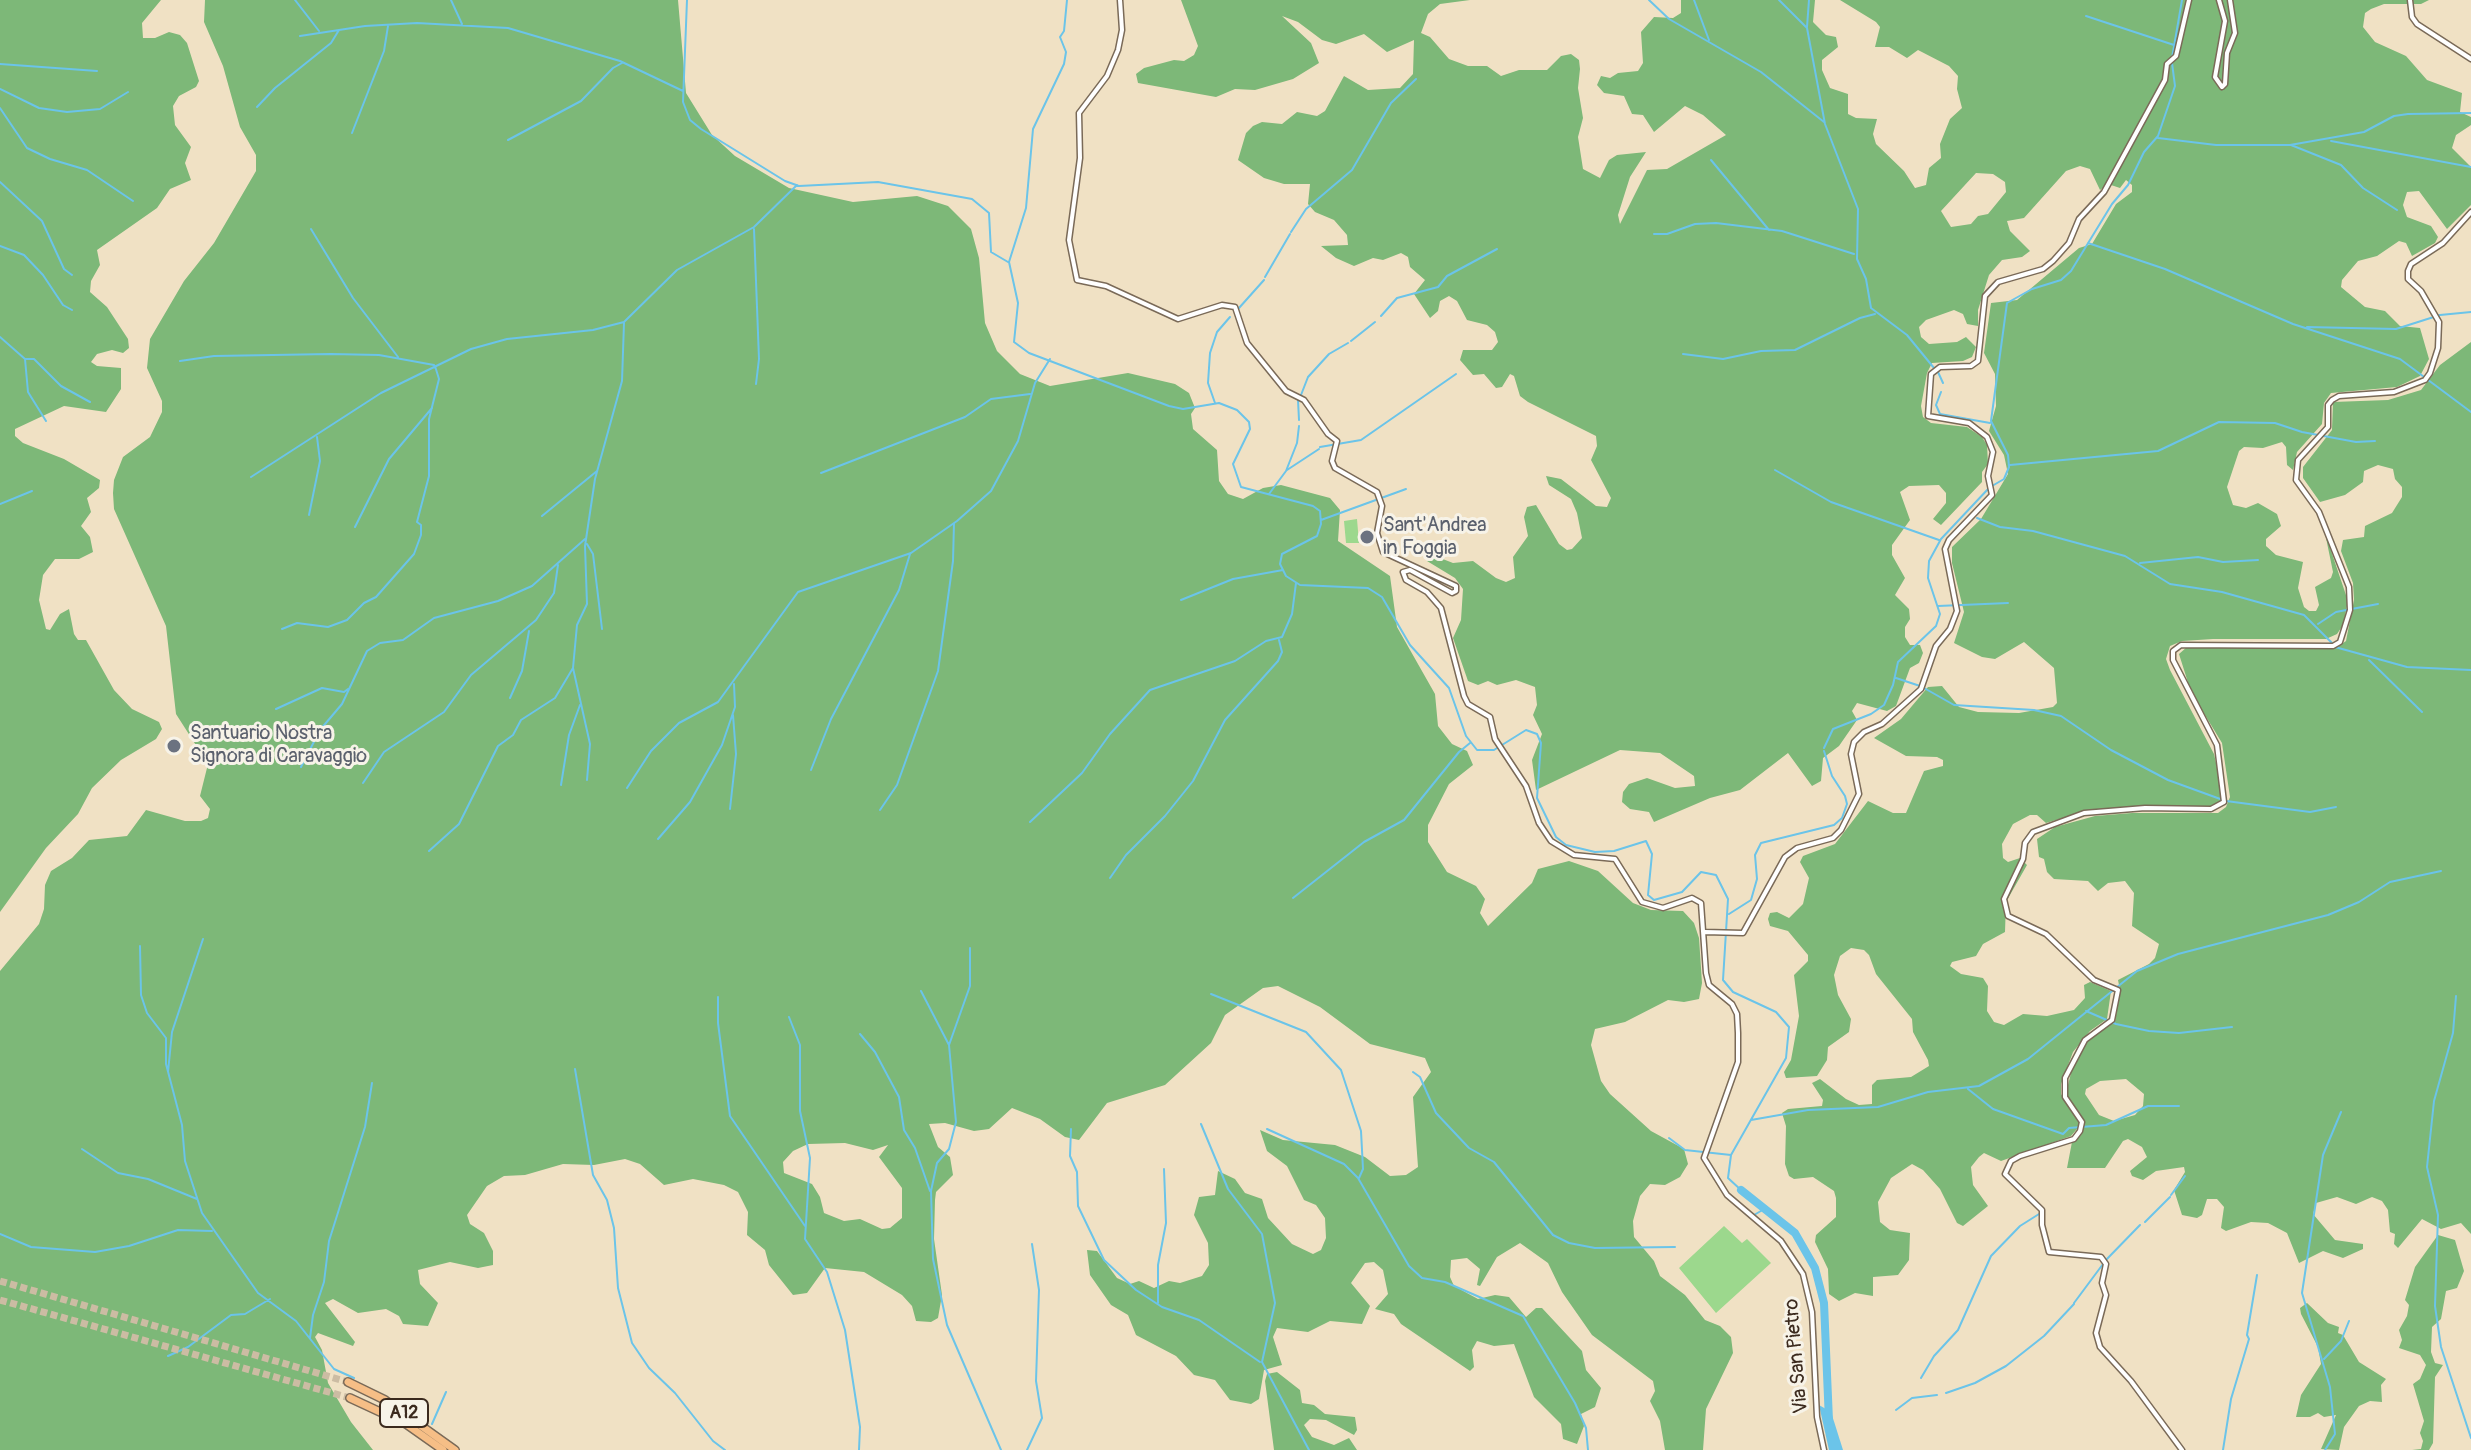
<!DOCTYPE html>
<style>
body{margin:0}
canvas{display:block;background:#f0e1c4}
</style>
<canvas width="2471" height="1450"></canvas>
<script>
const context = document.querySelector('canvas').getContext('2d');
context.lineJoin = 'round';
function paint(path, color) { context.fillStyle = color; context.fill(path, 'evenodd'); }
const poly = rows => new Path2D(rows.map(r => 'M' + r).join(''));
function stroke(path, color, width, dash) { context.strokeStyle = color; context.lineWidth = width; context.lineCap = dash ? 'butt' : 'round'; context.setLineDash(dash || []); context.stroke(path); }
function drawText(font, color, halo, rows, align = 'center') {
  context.font = font + ' Pangolin,sans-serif'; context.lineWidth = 6; context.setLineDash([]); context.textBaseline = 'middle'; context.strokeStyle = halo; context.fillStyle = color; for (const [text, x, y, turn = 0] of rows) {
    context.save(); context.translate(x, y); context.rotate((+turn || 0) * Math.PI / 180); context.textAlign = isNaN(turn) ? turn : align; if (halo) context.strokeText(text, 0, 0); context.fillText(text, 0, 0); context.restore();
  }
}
paint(poly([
 [1357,519,1359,543,1346,543,1344,521],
 [1724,1226,1742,1243,1747,1239,1771,1263,1716,1313,1679,1268]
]), '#9cd88d');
paint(poly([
 [0,0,161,0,142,23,143,38,155,38,169,32,180,35,187,43,199,81,196,87,179,96,173,106,175,125,191,147,185,163,191,180,170,189,157,208,97,250,100,265,91,281,90,292,107,307,128,339,129,348,123,353,112,350,97,354,91,362,97,366,121,368,121,389,106,412,64,406,15,429,15,436,23,443,64,459,100,480,99,488,87,498,91,512,81,526,90,537,93,552,79,559,55,559,43,575,39,600,46,629,50,630,60,614,69,609,74,634,78,640,86,640,114,690,132,709,159,722,162,729,156,739,121,760,92,788,78,814,46,848,0,912],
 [205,0,678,0,686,93,712,135,735,156,789,188,853,202,917,196,948,206,971,229,979,258,985,323,997,351,1020,374,1050,386,1128,373,1175,384,1189,393,1195,408,1191,414,1193,429,1217,450,1219,481,1228,494,1243,499,1263,488,1281,485,1330,498,1340,510,1338,541,1390,576,1397,627,1435,694,1438,726,1452,744,1467,751,1473,765,1449,784,1428,825,1428,842,1447,872,1476,886,1485,899,1480,913,1488,926,1532,883,1538,869,1569,861,1598,871,1633,903,1651,910,1683,911,1694,923,1699,938,1702,983,1699,999,1684,1002,1668,1000,1625,1022,1595,1029,1591,1045,1601,1081,1610,1094,1651,1131,1684,1149,1688,1164,1680,1177,1665,1185,1650,1184,1640,1196,1633,1221,1634,1237,1654,1261,1660,1276,1685,1295,1705,1320,1720,1326,1731,1337,1733,1353,1706,1409,1703,1450,1665,1450,1660,1421,1650,1401,1655,1391,1653,1381,1592,1335,1562,1292,1548,1263,1520,1243,1497,1257,1480,1286,1477,1285,1480,1269,1467,1258,1451,1260,1450,1277,1454,1286,1478,1299,1495,1295,1509,1297,1526,1317,1536,1308,1542,1308,1582,1351,1586,1370,1601,1388,1595,1407,1581,1414,1584,1426,1577,1444,1563,1439,1561,1424,1534,1397,1514,1344,1494,1346,1477,1341,1472,1350,1474,1367,1470,1371,1401,1324,1394,1314,1375,1309,1388,1294,1383,1270,1374,1262,1365,1263,1351,1283,1370,1306,1362,1324,1330,1321,1308,1332,1277,1328,1273,1337,1282,1365,1264,1370,1259,1399,1251,1404,1230,1400,1215,1380,1194,1375,1176,1356,1136,1335,1128,1315,1111,1305,1090,1275,1087,1250,1097,1251,1117,1278,1130,1284,1139,1281,1154,1288,1169,1281,1180,1283,1202,1276,1209,1265,1208,1243,1194,1215,1199,1197,1215,1195,1218,1171,1235,1179,1245,1193,1262,1199,1268,1218,1292,1244,1313,1254,1321,1250,1326,1238,1325,1218,1316,1205,1304,1200,1287,1166,1267,1151,1260,1130,1283,1140,1335,1145,1365,1157,1390,1176,1406,1175,1418,1167,1413,1097,1431,1072,1425,1058,1370,1044,1320,1007,1278,986,1263,988,1225,1015,1211,1043,1165,1085,1107,1103,1079,1140,1065,1137,1040,1119,1012,1108,989,1129,974,1131,945,1123,929,1124,938,1147,950,1157,953,1175,936,1192,935,1200,934,1239,942,1295,938,1318,931,1322,916,1321,912,1306,902,1295,864,1272,825,1268,807,1293,793,1295,769,1265,765,1250,747,1235,748,1212,738,1192,724,1185,693,1179,664,1185,640,1164,625,1159,594,1165,563,1164,525,1175,504,1176,487,1186,467,1215,470,1224,484,1233,493,1251,493,1265,478,1268,450,1262,418,1270,420,1284,438,1303,428,1326,403,1324,399,1316,386,1309,358,1313,333,1299,325,1303,355,1342,353,1346,318,1333,315,1337,322,1350,328,1383,351,1422,373,1450,0,1450,0,971,39,924,44,909,45,885,51,871,72,858,89,840,127,836,146,810,185,821,201,821,208,818,210,809,200,796,208,764,176,714,166,626,114,509,113,493,114,480,123,457,150,437,162,412,162,401,147,368,150,339,184,281,214,243,256,171,256,155,240,127,223,66,204,22],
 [845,1143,873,1150,888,1145,879,1157,902,1188,902,1218,890,1228,882,1229,860,1219,844,1221,824,1213,820,1197,812,1184,784,1173,783,1162,793,1151,808,1144],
 [1181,0,1470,0,1440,4,1428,14,1421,33,1430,37,1449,59,1468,66,1487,66,1501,76,1519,70,1547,70,1561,56,1571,54,1579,60,1580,69,1578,88,1583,118,1578,137,1583,169,1600,178,1609,160,1617,155,1646,152,1630,177,1618,215,1620,224,1647,170,1667,169,1726,135,1703,115,1685,106,1654,132,1643,115,1632,114,1624,96,1604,93,1597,85,1601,76,1610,78,1618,73,1638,71,1643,63,1641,32,1654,17,1673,18,1681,13,1681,0,1815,0,1813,22,1826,35,1836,37,1838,47,1822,60,1822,70,1830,88,1848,94,1848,114,1856,118,1877,119,1873,134,1876,144,1904,171,1915,188,1926,185,1929,168,1941,158,1940,144,1950,119,1962,108,1957,89,1958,76,1949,66,1918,50,1907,58,1889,47,1875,47,1880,27,1876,22,1840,0,2429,0,2421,4,2384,4,2371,9,2365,13,2363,27,2375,42,2406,56,2427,80,2462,93,2460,112,2471,117,2471,125,2456,135,2452,148,2471,167,2471,205,2447,229,2419,191,2407,192,2403,205,2407,217,2431,226,2438,237,2435,243,2412,256,2406,243,2399,241,2377,256,2358,261,2342,280,2341,287,2365,307,2385,311,2400,326,2420,328,2429,359,2420,376,2397,387,2331,393,2324,403,2322,424,2297,452,2293,470,2287,465,2286,447,2282,442,2263,448,2244,447,2239,451,2227,487,2233,505,2246,508,2258,503,2277,514,2281,526,2266,539,2266,546,2276,555,2303,562,2298,588,2304,607,2309,611,2316,611,2319,605,2315,587,2331,578,2333,572,2325,533,2348,601,2343,625,2337,634,2326,639,2213,639,2182,641,2170,646,2166,659,2170,670,2214,754,2223,794,2220,803,2211,806,2122,807,2086,811,2046,823,2037,815,2030,815,2013,824,2002,844,2003,858,2008,862,2020,858,2027,865,2006,902,2005,932,1983,944,1976,956,1952,962,1950,966,1961,974,1983,978,1988,986,1987,1011,1994,1022,2004,1025,2023,1014,2047,1016,2074,1010,2085,998,2084,985,2090,982,2111,991,2107,1019,2090,1031,2073,1052,2061,1084,2061,1094,2079,1123,2077,1129,2071,1136,2001,1161,1984,1153,1979,1157,1971,1167,1973,1185,1988,1206,1963,1226,1957,1223,1940,1189,1923,1170,1912,1164,1891,1178,1878,1202,1880,1222,1890,1230,1910,1233,1909,1260,1898,1275,1873,1277,1873,1296,1855,1293,1839,1301,1829,1294,1828,1269,1815,1242,1816,1235,1836,1217,1836,1198,1834,1191,1813,1177,1794,1179,1789,1176,1785,1164,1786,1126,1782,1113,1788,1109,1822,1106,1823,1100,1812,1083,1820,1079,1846,1099,1859,1105,1872,1104,1872,1085,1877,1080,1911,1077,1929,1066,1928,1060,1913,1032,1912,1019,1876,974,1869,955,1864,950,1851,948,1840,956,1834,975,1838,995,1851,1019,1849,1032,1828,1047,1827,1060,1817,1076,1786,1078,1784,1072,1791,1060,1799,1016,1794,975,1808,961,1808,955,1788,931,1770,926,1768,919,1770,913,1777,912,1789,918,1803,904,1809,878,1800,862,1803,856,1835,844,1868,801,1893,813,1906,813,1924,771,1943,766,1943,760,1937,757,1906,756,1874,738,1901,719,1928,687,1942,686,1959,707,1978,712,2019,713,2053,707,2057,703,2054,668,2024,642,1995,659,1982,657,1954,643,1964,612,1952,563,1952,547,1981,519,2008,474,2004,455,1989,431,1996,406,1995,374,1984,353,1991,303,2017,300,2079,248,2092,244,2116,204,2132,192,2132,185,2126,180,2120,188,2108,184,2100,190,2090,169,2080,166,2066,171,2024,218,2007,221,2010,231,2030,251,2022,257,2002,260,1989,275,1978,310,1978,326,1967,324,1963,314,1954,310,1926,320,1919,327,1921,337,1929,344,1957,342,1966,337,1976,347,1972,357,1963,361,1932,363,1927,373,1921,406,1923,417,1931,423,1967,427,1982,437,1987,445,1988,464,1982,472,1982,482,1941,525,1933,519,1946,503,1946,493,1939,485,1909,486,1900,492,1910,520,1892,545,1892,555,1905,578,1895,595,1909,609,1910,619,1905,627,1905,637,1910,645,1920,645,1923,653,1919,663,1910,668,1896,706,1887,711,1857,703,1852,711,1857,720,1839,746,1823,758,1821,781,1812,786,1788,753,1740,790,1710,798,1654,822,1649,812,1630,809,1622,802,1623,792,1629,784,1647,778,1675,788,1695,786,1694,776,1660,753,1620,750,1536,790,1532,760,1542,734,1533,715,1537,705,1535,687,1516,680,1497,685,1488,681,1478,685,1468,681,1453,638,1461,620,1463,589,1455,578,1427,561,1435,556,1453,563,1473,561,1496,578,1506,582,1515,578,1513,557,1528,536,1524,517,1527,507,1536,505,1559,544,1567,550,1572,549,1582,538,1577,513,1571,499,1549,485,1546,476,1561,479,1596,506,1607,507,1611,498,1591,460,1597,446,1596,436,1528,402,1520,396,1514,376,1510,374,1502,387,1496,388,1484,374,1473,375,1460,360,1463,350,1492,350,1498,342,1495,332,1487,325,1467,320,1457,301,1449,296,1440,301,1438,311,1430,318,1414,294,1425,280,1410,267,1408,257,1401,253,1383,260,1373,258,1354,266,1336,258,1321,246,1348,245,1347,235,1334,220,1315,212,1308,204,1310,184,1284,184,1264,178,1238,160,1246,133,1253,126,1262,122,1282,124,1297,112,1317,116,1325,111,1344,76,1368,90,1400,88,1413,74,1414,40,1387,52,1364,34,1336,44,1322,40,1298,22,1282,16,1311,43,1319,63,1293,79,1255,90,1235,89,1216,97,1138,83,1136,74,1144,68,1174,60,1184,61,1194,55,1198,46],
 [1976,173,1993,174,2005,182,2006,192,1988,214,1978,216,1971,224,1951,227,1941,211],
 [2471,342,2471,1234,2461,1223,2441,1229,2422,1219,2398,1248,2394,1244,2395,1234,2390,1232,2388,1210,2382,1201,2372,1197,2356,1204,2337,1197,2316,1203,2313,1214,2335,1240,2363,1244,2363,1249,2343,1258,2323,1251,2299,1263,2287,1233,2268,1223,2251,1222,2226,1231,2221,1228,2224,1207,2217,1199,2207,1199,2202,1215,2197,1218,2182,1215,2174,1190,2185,1172,2184,1167,2156,1171,2143,1180,2132,1176,2130,1171,2147,1157,2142,1147,2128,1139,2123,1141,2105,1168,2067,1168,2072,1142,2081,1135,2084,1125,2066,1093,2075,1057,2090,1038,2115,1021,2120,990,2118,980,2149,964,2155,958,2159,944,2132,926,2134,893,2125,881,2108,883,2098,891,2088,881,2054,879,2047,872,2044,859,2039,857,2037,839,2055,827,2095,816,2132,813,2218,813,2226,807,2230,797,2222,743,2191,692,2179,654,2187,647,2336,648,2346,641,2354,600,2353,583,2341,551,2343,540,2364,537,2365,526,2392,513,2402,497,2402,487,2395,479,2393,469,2378,465,2364,471,2363,482,2345,495,2320,502,2303,478,2303,467,2332,430,2333,402,2388,400,2421,390,2440,365],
 [2126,1079,2144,1094,2143,1106,2135,1115,2114,1121,2099,1115,2085,1094,2086,1089,2100,1081],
 [2438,1235,2455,1240,2464,1271,2457,1288,2446,1291,2441,1319,2432,1327,2431,1352,2435,1363,2443,1365,2435,1377,2433,1443,2429,1450,2412,1450,2421,1449,2423,1441,2420,1433,2424,1421,2413,1384,2420,1379,2426,1365,2420,1355,2399,1348,2402,1340,2399,1330,2407,1316,2409,1305,2405,1300,2415,1267],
 [2307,1303,2328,1323,2339,1327,2338,1333,2343,1335,2359,1362,2386,1379,2381,1385,2382,1402,2370,1401,2359,1406,2344,1427,2339,1450,2321,1449,2336,1415,2324,1417,2318,1413,2310,1417,2296,1417,2301,1395,2321,1364,2318,1347,2301,1314,2300,1308],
 [1277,1372,1300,1390,1302,1403,1314,1405,1325,1414,1355,1417,1357,1430,1354,1435,1326,1420,1310,1419,1304,1425,1312,1437,1334,1445,1349,1438,1357,1450,1274,1450,1265,1381,1267,1374]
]), '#7db878');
paint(poly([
 [1819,1405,1831,1412,1843,1450,1829,1450]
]), '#6bc4e9');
stroke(poly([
 [295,0,319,31],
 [451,0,462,24],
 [687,0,683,102,690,120,701,129,785,181,799,186,878,182,972,199,989,213,991,252,1008,262],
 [1067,0,1064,31,1060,37,1066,52,1064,64,1033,129,1026,208,1009,262,1018,303,1014,342,1029,353,1169,406,1183,409,1219,403,1237,410,1249,422,1250,429,1233,464,1241,487,1313,506,1320,511,1321,524,1317,536,1282,554,1280,564,1286,576,1300,585,1368,588,1382,597,1410,645,1449,688,1466,736,1477,750,1494,750,1526,730,1537,734,1541,743,1537,798,1556,837,1566,845,1595,852,1614,851,1646,841,1652,854,1648,895,1654,900,1682,892,1701,872,1716,875,1728,899,1723,980,1733,992,1776,1012,1789,1027,1786,1058,1731,1155,1728,1178,1741,1190],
 [1649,0,1669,19,1761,72,1824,122],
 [1694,0,1709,40],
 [1779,0,1807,28,1825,124,1858,209,1857,259,1866,279,1871,308,1907,335,1934,368],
 [2086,16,2174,45],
 [1807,27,1809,0],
 [300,36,365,26,417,23,508,28,620,61,683,91],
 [2172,58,2182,0],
 [0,64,97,71],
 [0,89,39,108,67,112,100,109,128,92],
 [257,107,275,88,331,43,339,30],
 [0,108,27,148,50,159,87,170,133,201],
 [352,133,384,51,388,26],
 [2158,138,2216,145,2290,145,2364,132,2394,116,2408,114,2471,113],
 [508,140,581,101,613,68,622,63],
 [2331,141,2471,167],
 [2291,145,2341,165,2363,188,2397,210],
 [1711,160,1769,230],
 [0,182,42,221,64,269,72,275],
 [311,229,353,298,398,357],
 [754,229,759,359,756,384],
 [1291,232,1306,209,1352,170,1391,103,1416,79],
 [1654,234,1667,234,1695,224,1716,223,1782,231,1854,254],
 [2088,243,2165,269,2293,324,2400,359,2471,412],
 [0,246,24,255,43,275,63,305,72,310],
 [1265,277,1290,234],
 [1239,308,1264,280],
 [1381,316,1397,298,1438,287,1447,276,1497,249],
 [2307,327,2396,329,2440,315,2471,312],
 [0,337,25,359,28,392,46,421],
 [1351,341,1375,322],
 [1683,354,1723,359,1761,351,1795,350,1860,318,1875,314],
 [25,359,34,359,61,386,90,402],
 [180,361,214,356,331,354,379,355,434,365],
 [1938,372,1943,383],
 [1941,392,1936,405,1940,414,1990,423],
 [1301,395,1308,377,1329,354,1348,343],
 [1298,400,1299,420],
 [1215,403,1208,383,1210,353,1217,332,1230,317],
 [1320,447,1361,440,1456,374],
 [2010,465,2158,451,2219,422,2275,423,2302,432,2356,442,2375,441],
 [1287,470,1319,449],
 [1775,470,1831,502,1939,540],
 [821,473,965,417,991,399,1030,394],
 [251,477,381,393,471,349,507,339,593,330,624,322,677,270,754,227,797,185],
 [1992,486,2004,479,2009,467,2008,455,1991,421,2007,303,2032,289,2061,280,2071,271,2112,204,2128,185,2144,152,2158,136,2175,86,2172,63],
 [1269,494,1286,471,1297,443,1299,426],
 [0,504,32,491],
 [309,515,320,461,317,437],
 [542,516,597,471],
 [1977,518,2000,527,2033,531,2125,556,2170,584,2222,592,2304,615,2333,644],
 [1321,520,1406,489],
 [355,527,389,459,432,408],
 [587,544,593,554,602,629],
 [2140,563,2198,557,2223,562,2258,560],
 [1181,600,1233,579,1283,570],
 [1938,606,2008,603],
 [2318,624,2336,612,2378,604],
 [282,629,297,623,328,627,347,620,364,603,376,597,414,554,421,535,421,525,417,522,429,476,429,419,439,379,435,366],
 [2335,647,2407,667,2471,670],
 [2369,660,2422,712],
 [573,668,590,744,587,780],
 [1896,678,1920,686],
 [1924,688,1954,705,2034,710,2061,716,2111,750,2168,780,2223,800],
 [510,698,522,671,529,631],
 [276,709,322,688,344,692,348,689],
 [1824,748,1833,729,1871,714,1884,705,1893,685,1898,662,1936,626,1940,614,1928,578,1929,561,1941,539,1989,488],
 [301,767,320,730,342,704,367,651,380,643,403,640,434,618,498,601,532,586,585,539],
 [811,770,831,719,899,590,910,554],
 [363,783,384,752,444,712,471,675,536,620,554,593,558,565],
 [561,785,569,735,580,705],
 [627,788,651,751,679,723,718,702,798,592,911,553,957,521,991,491,1018,441,1035,383,1050,359],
 [2226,801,2310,812,2336,807],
 [730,809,736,754,733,715],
 [880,810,897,785,938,671,953,561,954,523],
 [1030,822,1082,773,1110,734,1150,690,1235,661,1266,641,1282,637,1292,614,1296,583],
 [658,839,690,802,722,745,735,707,734,684],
 [429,851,459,824,498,746,513,735,521,720,555,698,573,668,577,625,587,604,585,546,595,479,622,381,624,323],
 [1110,878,1126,855,1165,816,1193,781,1225,720,1278,661,1282,652,1279,640],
 [1293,898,1364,842,1404,820,1459,752,1470,743],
 [1729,914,1751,900,1757,879,1755,855,1761,843,1834,825,1842,818,1847,804,1845,796,1832,776,1824,751],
 [140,946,141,995,147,1013,166,1038,166,1064,182,1125,185,1161,202,1213,258,1293,296,1321,334,1369,354,1378],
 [970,948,970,986,949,1045,956,1122,949,1149,937,1163,931,1191,933,1259,947,1325,1001,1450],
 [921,991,949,1045],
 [1211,994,1306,1032,1341,1070,1361,1131,1363,1169,1359,1178],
 [2456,996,2453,1033,2434,1101,2427,1167,2438,1215,2435,1306,2441,1347,2471,1438],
 [718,997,718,1023,730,1116,805,1226],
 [2086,1011,2116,1024,2149,1031,2179,1033,2232,1027],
 [789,1017,800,1045,800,1111,810,1158,805,1239,827,1272,845,1330,860,1427,859,1450],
 [860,1034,875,1052,899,1097,904,1130,915,1148,930,1191],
 [575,1069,593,1175,607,1200,614,1228,618,1288,632,1343,649,1368,675,1393,713,1441,725,1450],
 [168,1072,172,1032,203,939],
 [1413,1072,1420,1077,1436,1113,1469,1148,1494,1162,1553,1235,1569,1243,1595,1248,1675,1247],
 [1968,1089,1993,1109,2063,1134,2069,1128,2106,1125,2148,1106,2179,1106],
 [1751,1120,1808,1110,1878,1107,1928,1092,1979,1086,2028,1059,2137,971,2178,954,2328,915,2359,902,2390,882,2441,871],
 [1201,1124,1228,1189,1262,1234,1275,1303,1262,1362,1309,1450],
 [1071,1129,1070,1156,1077,1172,1078,1206,1104,1260,1136,1290,1162,1307,1199,1320,1260,1362],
 [1267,1129,1344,1164,1358,1178,1409,1266,1422,1278,1445,1282,1523,1316,1575,1403,1586,1428,1588,1450],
 [1669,1138,1685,1150,1731,1155],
 [82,1149,118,1173,148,1179,197,1199],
 [2171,1195,2185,1176],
 [1754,1215,1766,1208],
 [2145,1222,2170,1197],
 [0,1234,31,1247,95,1252,129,1246,178,1230,212,1231],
 [2105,1261,2140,1225],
 [1158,1303,1158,1265,1166,1223,1164,1169],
 [2074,1303,2103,1264],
 [310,1338,313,1315,324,1282,329,1241,365,1127,372,1083],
 [168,1356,188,1347,231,1315,245,1314,270,1299],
 [2324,1359,2341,1341,2349,1321],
 [1921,1378,1934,1356,1958,1330,1991,1256,2020,1226,2039,1214],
 [1946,1393,1975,1383,2006,1366,2044,1336,2074,1304],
 [1896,1410,1912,1398,1937,1395],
 [432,1424,446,1392],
 [1027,1450,1042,1418,1036,1381,1039,1290,1032,1244],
 [2223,1450,2231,1399,2249,1339,2247,1335,2257,1275],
 [2325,1450,2335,1434,2330,1387,2302,1293,2323,1155,2341,1112]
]), '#6bc4e9', 2);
stroke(poly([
 [1741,1190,1795,1233,1815,1268,1824,1303,1829,1421]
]), '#6bc4e9', 8);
stroke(poly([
 [0,1281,348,1382],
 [0,1300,350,1398]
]), '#ccbca3', 7, [7, 3.5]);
const tertiary = poly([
 [1120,0,1122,30,1118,50,1107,76,1079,113,1080,158,1069,240,1077,280,1106,286,1178,319,1222,305,1235,307,1247,343,1286,391,1304,400,1328,434,1337,441,1332,461,1335,468,1377,492,1382,506,1377,533,1383,552,1456,586,1456,591,1452,593,1410,570,1403,572,1406,580,1427,592,1441,608,1464,696,1468,704,1490,717,1495,739,1526,786,1539,823,1551,841,1574,855,1615,859,1642,902,1663,908,1692,898,1701,903,1706,973,1709,985,1732,1004,1737,1014,1738,1033,1738,1062,1704,1158,1727,1195,1781,1241,1803,1274,1812,1312,1817,1417,1824,1450],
 [2219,0,2225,21,2215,77,2222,87,2225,84,2227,53,2235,33,2230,0],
 [2410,0,2412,17,2417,24,2471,59],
 [1705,932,1743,933,1785,857,1797,848,1833,838,1841,830,1859,794,1851,754,1854,742,1864,732,1882,724,1921,689,1936,646,1950,629,1957,611,1945,549,1949,540,1992,495,1988,476,1993,452,1987,437,1969,423,1928,416,1931,374,1940,367,1971,366,1978,361,1985,296,1998,282,2043,269,2053,261,2069,243,2079,219,2104,192,2165,80,2167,64,2176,56,2189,0],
 [2182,1450,2131,1381,2100,1347,2096,1333,2106,1295,2102,1283,2106,1264,2101,1257,2049,1252,2042,1225,2042,1210,2005,1174,2011,1161,2020,1156,2074,1139,2080,1131,2082,1122,2065,1097,2065,1078,2085,1040,2112,1020,2118,990,2094,980,2046,934,2008,916,2004,899,2023,859,2025,843,2033,832,2084,813,2145,808,2211,809,2224,802,2217,745,2173,660,2173,651,2181,645,2333,646,2340,642,2350,610,2349,587,2319,512,2296,480,2298,460,2328,427,2328,405,2332,400,2339,396,2394,392,2425,380,2430,373,2438,348,2439,322,2421,291,2408,279,2408,271,2411,264,2443,243,2471,212]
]);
const motorway = poly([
 [348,1382,385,1400,455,1450],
 [350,1398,406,1424,443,1450]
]);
stroke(tertiary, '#7a6a58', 7);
stroke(motorway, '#7a6a58', 10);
stroke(tertiary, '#fff', 4);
stroke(motorway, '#f6be86', 7);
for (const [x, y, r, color] of [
 [1367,537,8,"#6b7280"],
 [174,746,8,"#6b7280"]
]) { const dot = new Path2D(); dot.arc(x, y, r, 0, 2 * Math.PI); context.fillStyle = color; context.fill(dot); stroke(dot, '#f7f3e8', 3); }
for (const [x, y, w] of [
 [404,1413,48]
]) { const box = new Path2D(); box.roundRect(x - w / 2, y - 14, w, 28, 6); context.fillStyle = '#f7f3e8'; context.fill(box); stroke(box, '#3b2a1e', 2); }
drawText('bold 18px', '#3b2a1e', null, [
 ["A12",404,1413]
]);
drawText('20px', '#5b616d', '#f7f3e8', [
 ["Sant'Andrea",1383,526],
 ["in Foggia",1383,549],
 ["Santuario Nostra",190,734],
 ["Signora di Caravaggio",190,757]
], 'left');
drawText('20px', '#3b2a1e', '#f7f3e8', [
 ["Via San Pietro",1797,1356,-95]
]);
</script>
